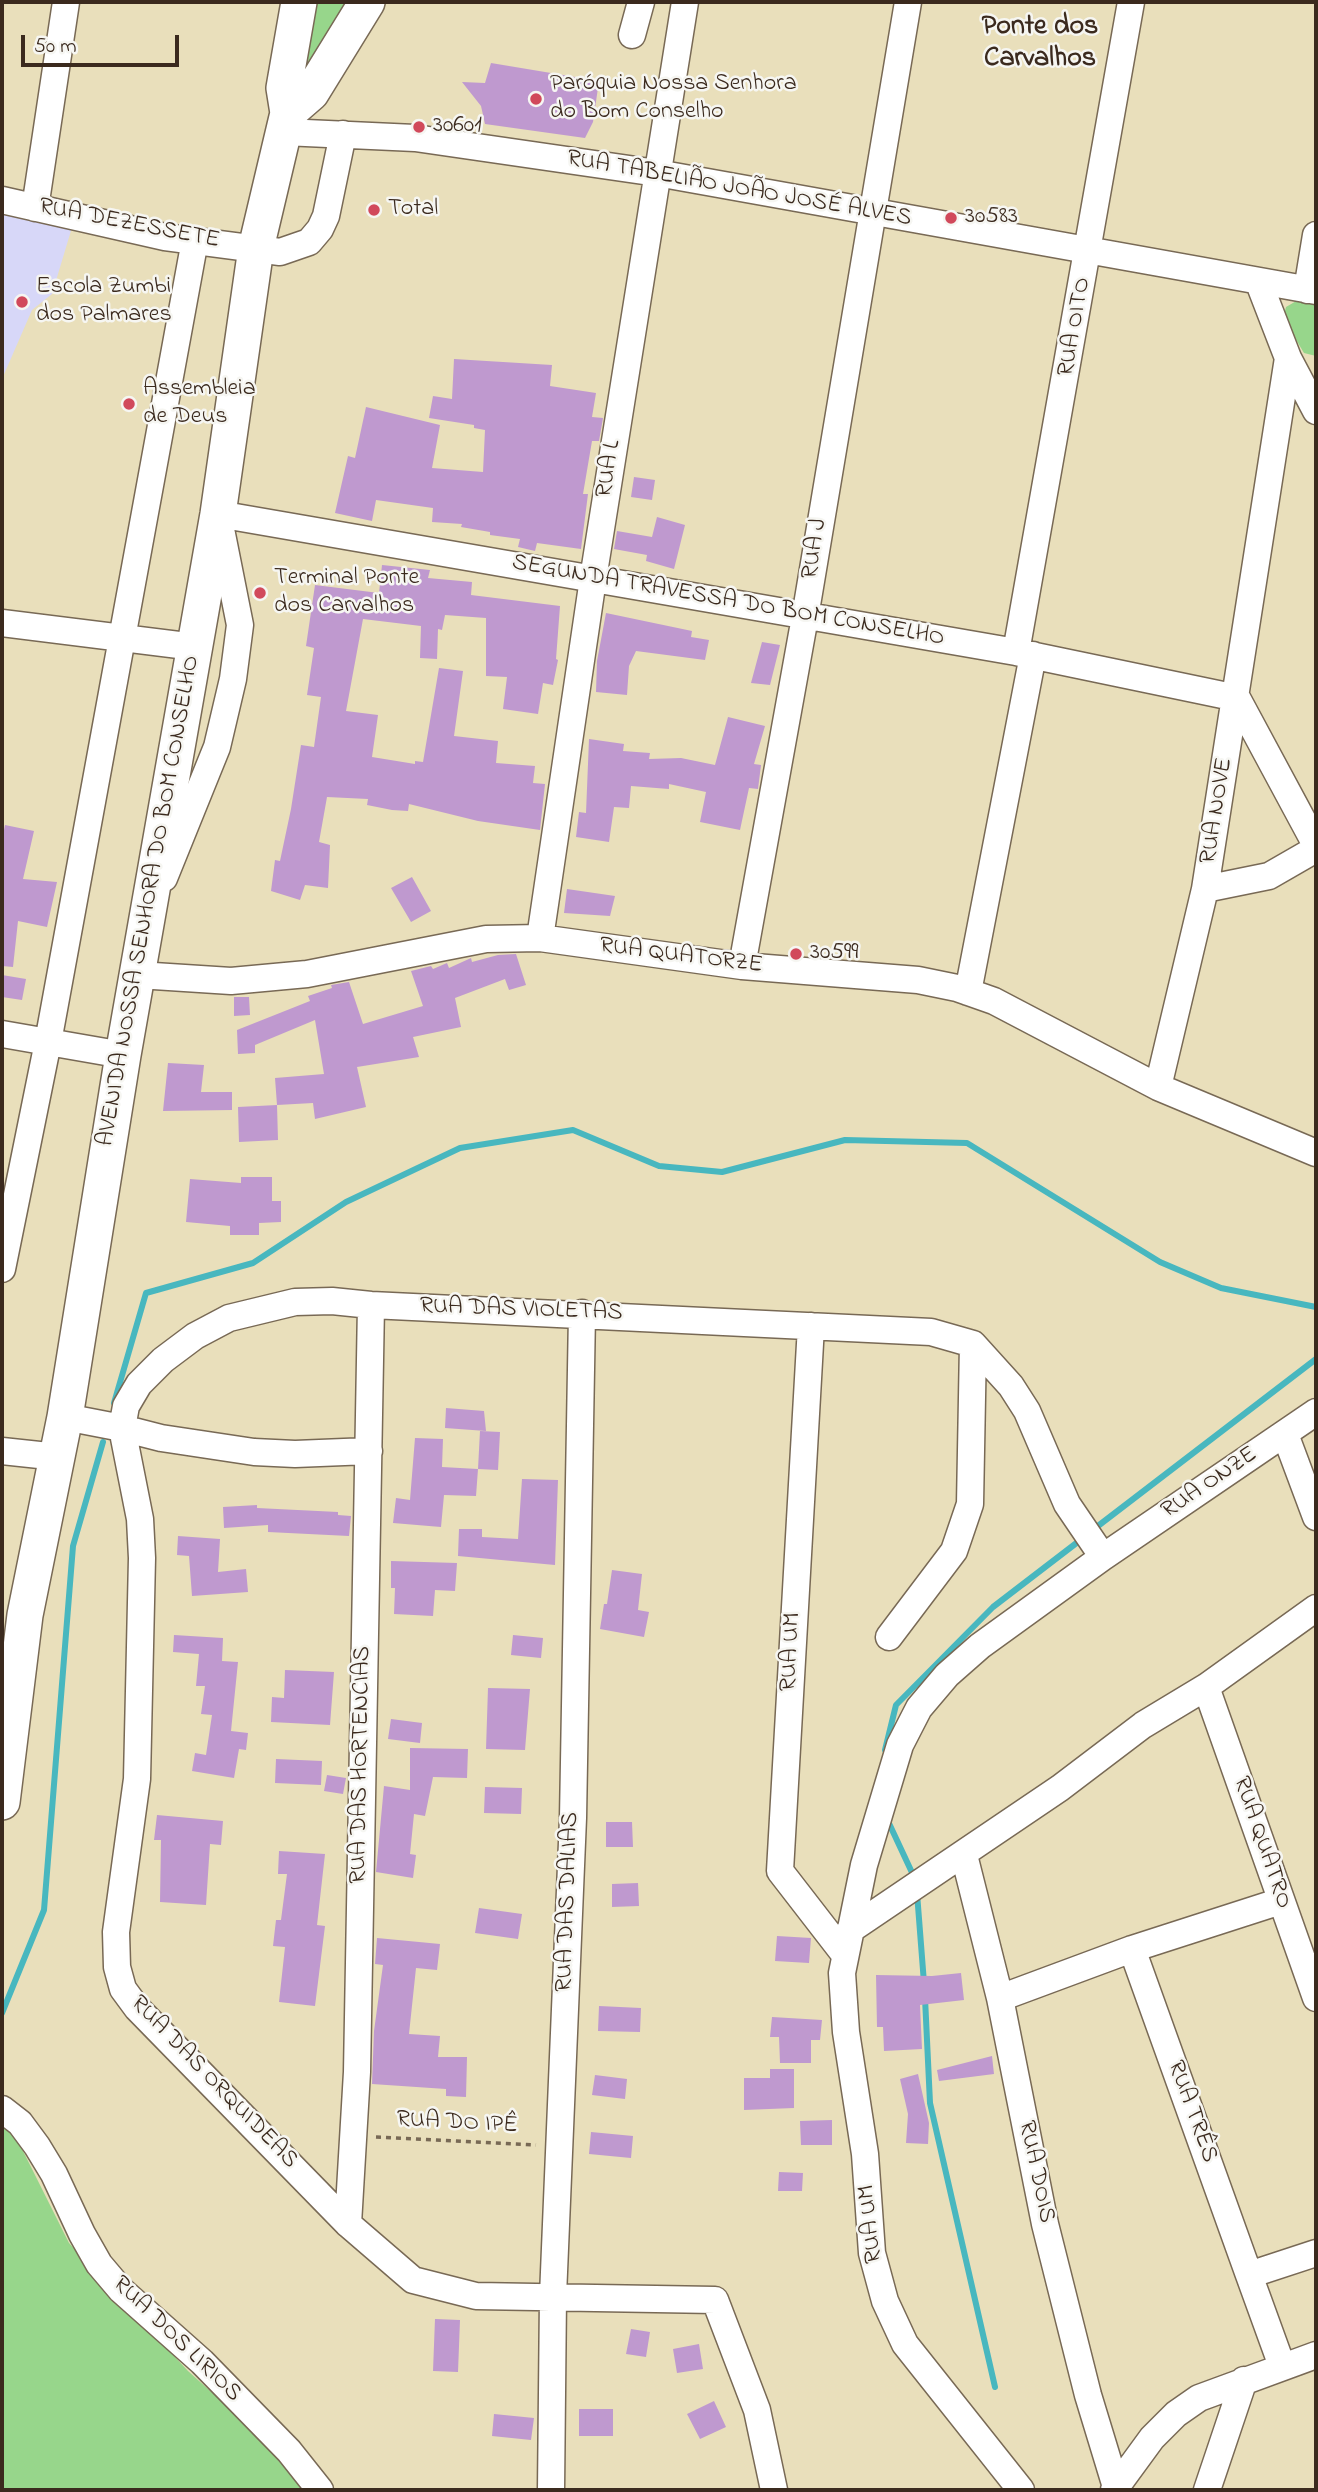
<!DOCTYPE html>
<meta charset="utf-8">
<style>
body{margin:0}
#map{position:relative;width:1318px;height:2492px;overflow:hidden;background:#e9dfbb;font-family:"Indie Flower",sans-serif}
canvas{display:block}
.frame{position:absolute;inset:0;border:4px solid #3b2a1e;pointer-events:none}
.scale{position:absolute;left:21px;top:35px;width:158px;height:32px;box-sizing:border-box;border:4px solid #3b2a1e;border-top:0;padding-left:9px;font-size:21px;line-height:24px;white-space:nowrap;color:#3b2a1e;-webkit-text-stroke:5px #f6f6f2;paint-order:stroke}
</style>
<div id="map">
<canvas width="1318" height="2492"></canvas>
<div class="frame"></div>
<div class="scale">50 m</div>
</div>
<script>
const context = document.querySelector('canvas').getContext('2d');
context.lineJoin = 'round';
function paint(path, color) { context.fillStyle = color; context.fill(path, 'evenodd'); }
const poly = rows => new Path2D(rows.map(r => 'M' + r).join(''));
function stroke(path, color, width, dash) { context.strokeStyle = color; context.lineWidth = width; context.lineCap = dash ? 'butt' : 'round'; context.setLineDash(dash || []); context.stroke(path); }
function drawText(font, color, halo, rows, align = 'center') {
  context.font = font + ' "Indie Flower",sans-serif'; context.lineWidth = 5; context.setLineDash([]); context.textBaseline = 'middle'; context.strokeStyle = halo; context.fillStyle = color; for (const [text, x, y, turn = 0] of rows) {
    context.save(); context.translate(x, y); context.rotate((+turn || 0) * Math.PI / 180); context.textAlign = isNaN(turn) ? turn : align; if (halo) context.strokeText(text, 0, 0); context.fillText(text, 0, 0); context.restore();
  }
}
paint(poly([
 [2,214,73,224,52,294,32,310,2,379]
]), '#d7d7f8');
paint(poly([
 [312,2,362,2,299,95],
 [1298,300,1316,303,1316,356,1304,353,1283,318,1286,307],
 [2,2125,16,2137,69,2243,188,2371,320,2490,2,2490]
]), '#97d68b');
stroke(poly([
 [114,1403,146,1293,253,1263,346,1202,460,1148,573,1130,659,1166,722,1172,845,1140,967,1143,1160,1262,1221,1288,1316,1307],
 [1094,1529,1316,1359],
 [885,1750,896,1705,993,1607,1083,1538],
 [887,1819,915,1879],
 [917,1893,924,1983],
 [925,1998,930,2103,995,2387],
 [2,2013,44,1910,73,1546,103,1442]
]), '#48b7bf', 6);
paint(poly([
 [491,63,599,81,593,122,585,138,485,124,481,106,462,82,485,83],
 [454,359,552,365,550,386,596,393,592,417,603,418,599,441,592,441,583,494,588,494,581,549,537,543,535,551,518,547,520,539,490,535,490,532,461,527,462,524,432,522,433,508,376,500,372,521,335,513,348,456,355,458,366,407,440,425,432,468,483,472,485,430,474,428,474,425,429,418,433,396,452,399],
 [634,477,655,480,652,500,631,497],
 [657,517,685,525,674,569,646,561,647,555,614,549,617,531,652,537],
 [382,565,430,570,428,578,472,582,471,595,560,606,556,659,558,660,553,685,543,683,538,714,503,709,507,677,486,676,486,618,445,615,442,630,438,629,437,659,420,658,421,626,363,619,346,711,378,715,372,757,415,764,415,761,423,762,439,668,463,671,454,736,498,741,496,763,535,766,533,783,545,784,540,830,478,821,409,804,408,811,392,810,367,805,368,799,327,797,319,842,330,845,328,888,305,885,300,900,271,891,275,860,280,861,291,809,301,745,314,747,321,697,307,695,314,648,306,646,315,585,379,593],
 [606,613,692,631,691,637,709,640,705,660,636,651,629,666,627,695,596,692,597,661],
 [762,642,780,645,770,685,751,683],
 [728,717,765,726,754,764,761,765,758,789,749,788,740,830,700,822,706,792,669,784,669,789,631,786,629,808,614,807,609,842,576,837,579,812,586,813,589,739,624,744,623,751,650,753,649,759,681,758,715,765],
 [5,825,34,831,23,879,57,882,47,927,18,921,13,967,2,966,2,840],
 [412,877,431,911,411,922,391,888],
 [567,889,615,896,610,916,564,913],
 [516,954,526,985,509,990,505,979,455,998,461,1027,413,1037,419,1057,357,1067,366,1107,315,1119,313,1103,277,1105,275,1078,324,1074,315,1020,255,1045,255,1053,238,1054,237,1030,310,1001,308,996,332,988,331,985,349,982,363,1024,423,1006,411,971,431,966,433,969,447,963,449,968,471,958,472,962,498,955],
 [2,975,26,979,22,1000,2,997],
 [234,997,249,997,250,1015,234,1016],
 [168,1063,204,1065,201,1092,232,1092,232,1110,163,1111],
 [277,1105,278,1140,239,1142,238,1107],
 [241,1177,272,1177,272,1201,281,1201,281,1222,259,1223,259,1235,230,1235,230,1226,186,1222,190,1179,241,1183],
 [446,1408,484,1411,486,1431,445,1428],
 [480,1431,500,1432,498,1470,478,1469],
 [415,1438,443,1439,442,1467,478,1469,476,1496,444,1495,441,1527,393,1523,396,1498,410,1500],
 [522,1479,558,1480,555,1565,458,1556,459,1529,482,1529,482,1537,518,1539],
 [257,1505,257,1508,338,1512,338,1515,351,1516,349,1536,268,1532,268,1525,224,1528,223,1507],
 [178,1536,220,1539,218,1572,246,1569,248,1592,192,1596,189,1556,177,1555],
 [391,1561,457,1563,455,1591,435,1590,433,1616,394,1614,395,1588,391,1588],
 [612,1570,642,1574,638,1610,649,1612,644,1637,600,1629,604,1604,607,1604],
 [174,1635,223,1638,222,1661,238,1662,231,1731,248,1733,246,1750,239,1749,234,1778,192,1771,195,1753,206,1755,212,1715,201,1714,205,1686,196,1686,199,1654,173,1652],
 [513,1635,543,1638,541,1658,511,1655],
 [285,1670,334,1672,330,1725,271,1722,272,1697,284,1698],
 [488,1688,530,1689,525,1750,486,1749],
 [391,1719,422,1723,420,1743,388,1739],
 [410,1748,468,1749,467,1778,433,1777,425,1816,414,1814,410,1854,416,1855,413,1878,376,1872,384,1786,410,1790],
 [276,1759,322,1761,321,1785,275,1783],
 [327,1775,346,1778,343,1794,324,1791],
 [485,1787,522,1788,521,1814,484,1813],
 [157,1815,223,1821,221,1845,210,1844,206,1905,160,1902,161,1840,154,1840],
 [606,1822,632,1822,633,1847,606,1847],
 [279,1851,325,1854,317,1925,325,1926,315,2006,279,2002,285,1947,273,1946,276,1920,281,1920,287,1874,278,1874],
 [638,1883,639,1906,612,1907,612,1884],
 [479,1908,522,1914,518,1939,475,1933],
 [777,1936,811,1938,809,1963,775,1961],
 [377,1938,440,1944,437,1970,416,1968,409,2034,440,2036,438,2057,467,2057,466,2097,446,2096,446,2089,372,2084,374,2031,383,1965,375,1964],
 [961,1973,964,2000,920,2005,922,2049,884,2051,883,2027,877,2027,876,1975,932,1976],
 [599,2006,641,2008,640,2032,598,2031],
 [772,2017,822,2020,820,2040,811,2040,811,2063,780,2063,779,2037,770,2037],
 [992,2056,994,2074,939,2081,937,2070],
 [770,2069,794,2069,794,2108,744,2110,744,2078,770,2078],
 [918,2074,929,2123,928,2144,906,2143,908,2114,900,2079],
 [595,2075,627,2079,625,2099,592,2095],
 [832,2120,832,2145,801,2145,800,2121],
 [591,2132,633,2136,631,2158,589,2154],
 [779,2172,803,2173,802,2191,778,2191],
 [435,2319,460,2320,458,2372,433,2371],
 [631,2329,650,2332,646,2357,626,2354],
 [699,2344,703,2369,677,2373,673,2349],
 [714,2401,726,2427,700,2439,687,2414],
 [579,2409,613,2409,613,2436,579,2436],
 [494,2414,534,2418,531,2440,492,2436]
]), '#bf99cf');
const minor = poly([
 [632,35,641,2],
 [284,132,415,138,657,173,1316,291],
 [2,200,165,237,280,252,309,242,320,229,326,216,343,134],
 [35,208,66,2],
 [1307,290,1316,235],
 [1288,358,1316,411],
 [2,623,195,647],
 [1016,652,1131,2],
 [1237,698,1316,845],
 [164,878,217,747,233,679,240,625,218,514,1016,652,1237,698],
 [1205,889,1269,876,1316,849],
 [540,938,593,579,685,2],
 [742,966,805,617,908,2],
 [138,975,231,981,307,974,486,939,540,938,742,966,918,980,957,988,994,1001,1158,1087,1316,1153],
 [968,992,1033,655],
 [2,1034,123,1055],
 [1158,1087,1205,889,1288,358,1259,283],
 [2,1269,48,1042,195,240],
 [811,1326,780,1871,845,1955],
 [65,1417,122,1428,140,1519,142,1558,137,1779,116,1932,117,1967,123,1989,137,2008,348,2224,413,2280,476,2296,715,2300,757,2410,774,2490],
 [1285,1434,1316,1517],
 [2,1451,58,1457],
 [369,1451,295,1454,254,1452,161,1438,122,1428,126,1406,139,1384,163,1360,195,1336,229,1318,295,1302,332,1301,371,1305,931,1332,973,1344,1011,1386,1027,1411,1067,1504,1103,1557],
 [889,1637,954,1551,970,1504,973,1344],
 [1206,1687,1316,1998],
 [964,1855,1000,1998,1045,2224,1088,2395,1116,2487],
 [850,1930,1060,1788,1143,1725,1206,1687,1316,1608],
 [1132,1949,1249,2275],
 [1000,1998,1132,1949,1281,1901],
 [2,2109,20,2123,37,2146,54,2174,82,2234,99,2264,121,2290,202,2362,289,2451,320,2490],
 [348,2224,357,2072,371,1305],
 [1282,2366,1249,2275,1316,2253],
 [551,2490,553,2296,573,1818,582,1313],
 [1021,2490,905,2344,885,2301,872,2253,865,2154,846,2032,842,1973,864,1865,900,1745,919,1708,947,1675,980,1646,1103,1557,1316,1412],
 [1114,2490,1152,2438,1176,2414,1199,2398,1316,2355],
 [1207,2490,1244,2380]
]);
const major = poly([
 [288,113,311,93,367,2],
 [2,1802,25,1615,65,1417,123,1055,218,514,256,248,288,113,284,88,299,2]
]);
stroke(minor, '#786955', 29);
stroke(major, '#786955', 38);
stroke(poly([
 [376,2137,536,2145]
]), '#786955', 3.5, [5, 5]);
stroke(minor, '#fff', 26);
stroke(major, '#fff', 35);
for (const [x, y, r, color] of [
 [536,99,7,"#d1495b"],
 [419,127,7,"#d1495b"],
 [374,210,7,"#d1495b"],
 [951,218,7,"#d1495b"],
 [22,302,7,"#d1495b"],
 [129,404,7,"#d1495b"],
 [260,593,7,"#d1495b"],
 [796,954,7,"#d1495b"]
]) { const dot = new Path2D(); dot.arc(x, y, r, 0, 2 * Math.PI); context.fillStyle = color; context.fill(dot); stroke(dot, '#f6f6f2', 2.5); }
drawText('24px', '#3b2a1e', '#f6f6f2', [
 ["Paróquia Nossa Senhora",550,85],
 ["do Bom Conselho",550,113],
 ["30601",433,127],
 ["Total",388,210],
 ["30583",965,218],
 ["Escola Zumbi",36,288],
 ["dos Palmares",36,316],
 ["Assembleia",143,390],
 ["de Deus",143,418],
 ["Terminal Ponte",274,579],
 ["dos Carvalhos",274,607],
 ["30599",810,954]
], 'left');
drawText('24px', '#3b2a1e', '#f6f6f2', [
 ["RUA TABELIÃO JOÃO JOSÉ ALVES",739,190,10],
 ["RUA DEZESSETE",129,225,11],
 ["RUA OITO",1076,327,-80],
 ["RUA L",610,469,-81],
 ["RUA J",816,549,-81],
 ["SEGUNDA TRAVESSA DO BOM CONSELHO",728,602,10],
 ["RUA NOVE",1218,811,-81],
 ["AVENIDA NOSSA SENHORA DO BOM CONSELHO",150,901,-80],
 ["RUA QUATORZE",681,957,7],
 ["RUA DAS VIOLETAS",521,1311,2],
 ["RUA ONZE",1210,1484,-34],
 ["RUA UM",792,1652,-87],
 ["RUA DAS HORTENCIAS",362,1765,-89],
 ["RUA QUATRO",1261,1843,71],
 ["RUA DAS DALIAS",569,1902,-88],
 ["RUA DAS ORQUIDEAS",213,2083,46],
 ["RUA TRÊS",1191,2112,70],
 ["RUA DO IPÊ",457,2124,3],
 ["RUA DOIS",1035,2172,78],
 ["RUA UM",872,2224,-96],
 ["RUA DOS LIRIOS",176,2340,44]
]);
drawText('bold 28px', '#3b2a1e', '#f6f6f2', [
 ["Ponte dos",1040,28],
 ["Carvalhos",1040,60]
]);
</script>
